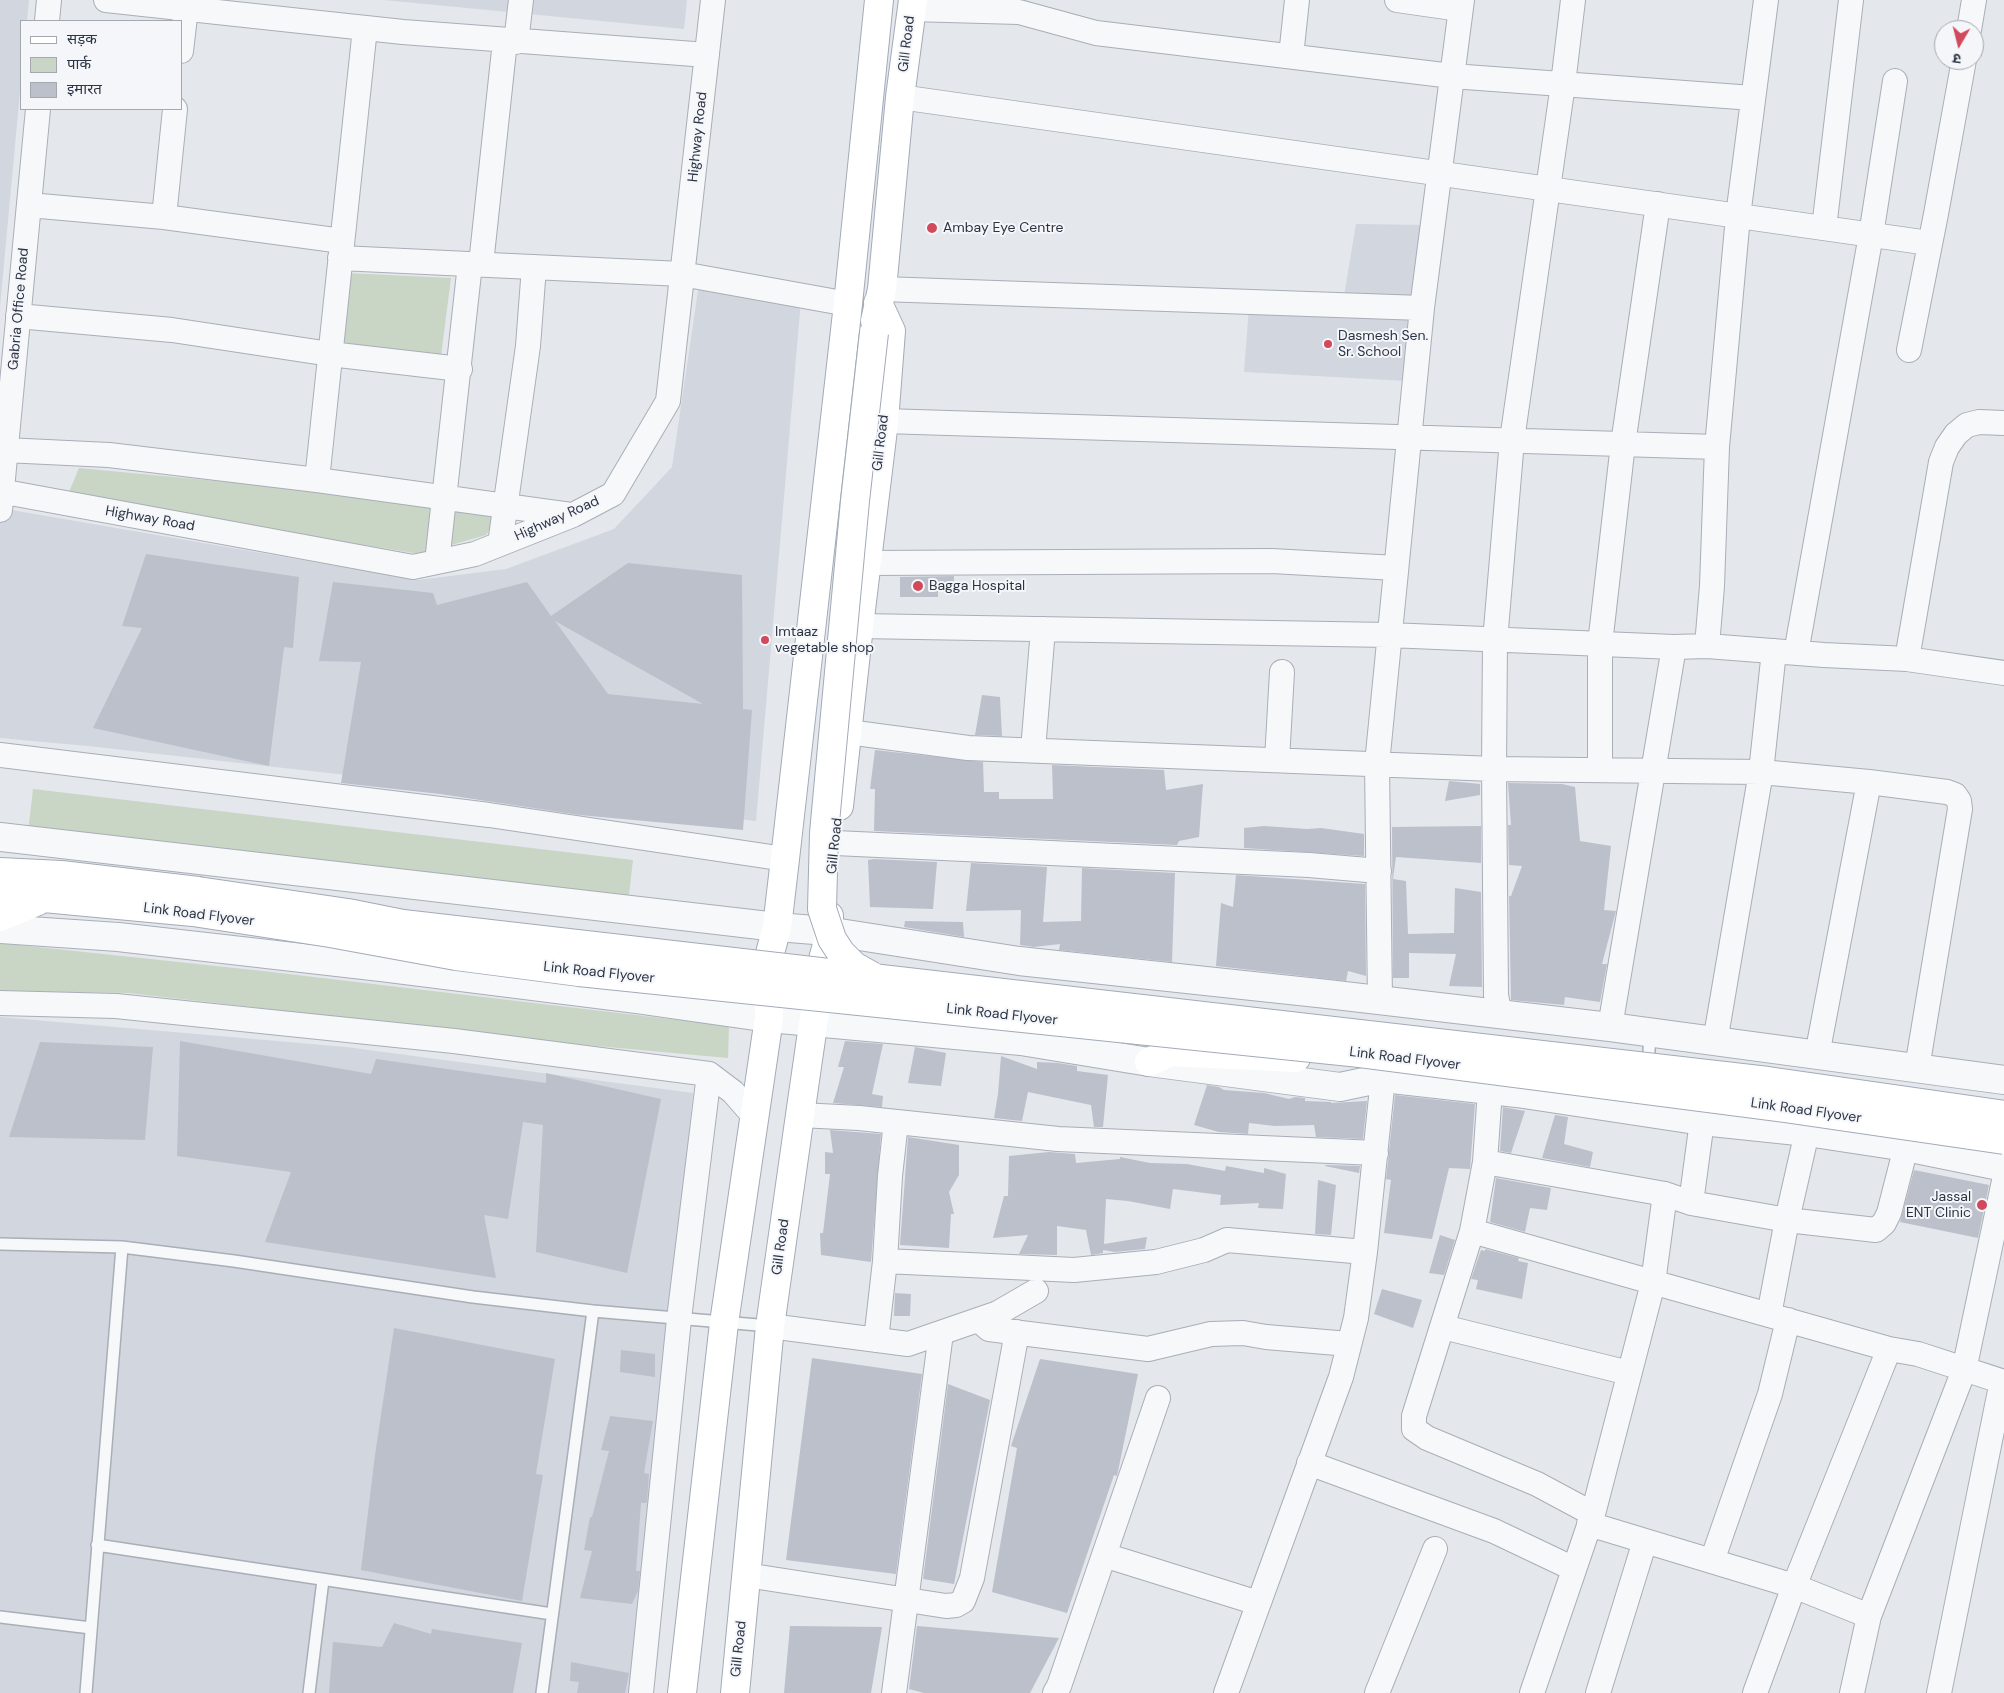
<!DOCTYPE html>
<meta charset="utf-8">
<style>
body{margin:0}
#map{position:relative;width:2004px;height:1693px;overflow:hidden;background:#e4e7ec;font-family:"DM Sans","Noto Sans Devanagari",sans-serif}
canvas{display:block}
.legend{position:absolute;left:20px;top:20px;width:162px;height:90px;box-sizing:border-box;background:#f4f6f9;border:1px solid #a4a8b1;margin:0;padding:6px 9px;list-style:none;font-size:15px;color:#2b3445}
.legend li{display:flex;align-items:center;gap:10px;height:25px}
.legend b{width:25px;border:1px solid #a4a8b1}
.north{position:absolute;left:1934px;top:20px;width:50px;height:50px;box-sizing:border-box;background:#f4f6f9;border:1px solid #a4a8b1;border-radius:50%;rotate:188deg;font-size:14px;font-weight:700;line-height:20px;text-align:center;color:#2b3445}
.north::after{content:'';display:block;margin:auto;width:18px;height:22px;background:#d1495b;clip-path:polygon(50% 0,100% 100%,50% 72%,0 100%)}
</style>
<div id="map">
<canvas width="2004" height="1693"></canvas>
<ul class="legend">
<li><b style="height:6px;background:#fff"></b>सड़क</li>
<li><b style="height:14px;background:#c9d6c5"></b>पार्क</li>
<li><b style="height:14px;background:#bbc0ca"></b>इमारत</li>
</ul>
<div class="north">उ</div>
</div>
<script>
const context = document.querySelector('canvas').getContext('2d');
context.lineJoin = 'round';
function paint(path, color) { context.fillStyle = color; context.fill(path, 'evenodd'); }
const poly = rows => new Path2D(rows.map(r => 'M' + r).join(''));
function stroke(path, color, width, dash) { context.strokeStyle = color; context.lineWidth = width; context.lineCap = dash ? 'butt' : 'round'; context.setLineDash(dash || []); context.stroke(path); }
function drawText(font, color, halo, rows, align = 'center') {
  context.font = font + ' "DM Sans",sans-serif'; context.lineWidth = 4; context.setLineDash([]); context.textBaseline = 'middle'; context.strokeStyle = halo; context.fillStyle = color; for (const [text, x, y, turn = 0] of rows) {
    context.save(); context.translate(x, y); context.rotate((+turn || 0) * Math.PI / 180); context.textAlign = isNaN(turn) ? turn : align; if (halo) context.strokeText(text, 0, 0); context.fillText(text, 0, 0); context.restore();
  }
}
paint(poly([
 [0,0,29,0,27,21,21,21,21,81,0,307],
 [384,0,687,0,684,29],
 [1356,224,1428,225,1417,296,1344,296],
 [699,284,801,300,756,821,88,746,0,738,0,508,418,580,506,569,614,529,672,467],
 [1249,308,1412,315,1406,381,1244,372],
 [0,1017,346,1047,693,1093,634,1693,0,1693]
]), '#d2d6de');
paint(poly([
 [347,273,451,278,440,364,339,356],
 [79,468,259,485,498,516,486,535,420,554,170,514,69,492],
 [33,789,633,860,627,912,27,841],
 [0,943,263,971,729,1026,728,1058,586,1045,128,993,0,991]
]), '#c9d6c5');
paint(poly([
 [146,554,299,577,293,648,284,647,269,766,93,728,142,628,122,626],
 [628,563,742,575,743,709,752,710,743,830,579,815,440,794,341,783,361,662,319,661,333,582,433,593,437,605,527,582,551,616],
 [555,621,703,704,608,694],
 [954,576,954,591,938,591,938,597,900,597,900,577],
 [982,695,1000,697,1002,736,975,735],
 [875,750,983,762,984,792,999,792,999,799,1053,799,1052,765,1164,770,1166,790,1203,784,1199,837,1179,841,1177,845,874,831,875,789,870,789],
 [1449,781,1480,784,1480,795,1445,801],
 [1508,783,1562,784,1575,787,1580,841,1611,846,1604,910,1616,911,1602,964,1607,964,1600,1002,1565,997,1564,1005,1511,1000,1509,896,1511,896,1522,866,1509,865,1508,825,1511,825],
 [1264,826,1307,829,1321,828,1364,834,1364,856,1244,848,1244,828],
 [1481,826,1481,863,1396,857,1393,879,1406,881,1408,934,1454,933,1455,888,1481,892,1482,987,1449,986,1456,954,1409,953,1409,978,1393,978,1392,827],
 [874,859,937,862,933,909,870,907,868,860],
 [971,863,1047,867,1043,922,1081,921,1082,868,1175,873,1172,962,1059,950,1060,944,1034,947,1020,945,1021,910,966,911],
 [1236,875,1365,884,1366,976,1348,971,1346,981,1216,966,1221,903,1233,907],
 [905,921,963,922,964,937,904,927],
 [180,1041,371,1074,376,1059,546,1083,546,1073,661,1099,627,1273,536,1252,543,1125,523,1122,508,1219,484,1215,496,1278,265,1242,291,1172,177,1156],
 [845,1041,883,1044,872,1094,883,1096,882,1107,833,1103,844,1067,838,1067],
 [40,1042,153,1047,145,1140,9,1137],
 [915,1047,946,1053,941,1086,908,1083],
 [1001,1056,1037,1069,1037,1062,1058,1063,1077,1066,1077,1071,1108,1075,1103,1127,1094,1127,1091,1105,1028,1092,1022,1121,994,1118,998,1094],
 [1207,1085,1219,1087,1224,1090,1264,1093,1289,1099,1295,1097,1305,1098,1305,1101,1331,1102,1331,1103,1367,1101,1363,1139,1316,1137,1314,1125,1275,1126,1249,1123,1248,1134,1219,1132,1194,1125],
 [1395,1095,1475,1104,1470,1169,1449,1168,1432,1239,1384,1233,1391,1180,1386,1179],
 [1503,1107,1525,1111,1511,1153,1500,1151],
 [1555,1115,1568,1117,1564,1144,1593,1152,1590,1167,1542,1158],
 [830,1130,881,1134,871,1262,821,1255,820,1233,823,1233,830,1174,825,1174,825,1152,833,1153],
 [908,1137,959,1145,959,1175,949,1192,954,1214,951,1214,949,1248,900,1245],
 [1049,1152,1075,1154,1076,1163,1120,1159,1120,1157,1150,1163,1187,1164,1225,1171,1226,1166,1264,1173,1264,1168,1286,1174,1283,1209,1258,1208,1259,1203,1220,1205,1221,1195,1173,1189,1170,1209,1128,1201,1106,1199,1104,1244,1147,1237,1145,1249,1115,1252,1103,1250,1103,1253,1091,1255,1086,1230,1057,1226,1057,1255,1019,1254,1028,1235,993,1238,1004,1196,1008,1196,1009,1156],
 [1326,1165,1360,1166,1359,1173,1325,1166],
 [1914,1170,1989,1185,1978,1238,1900,1222],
 [1496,1178,1551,1188,1547,1210,1530,1208,1525,1232,1490,1222],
 [1318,1180,1336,1185,1331,1235,1315,1234],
 [1440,1235,1455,1240,1444,1275,1429,1273],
 [1485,1249,1519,1258,1518,1261,1528,1263,1522,1299,1476,1289,1478,1280,1471,1279,1481,1250,1485,1251],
 [1382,1289,1422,1300,1413,1328,1374,1314],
 [895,1293,911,1294,910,1316,894,1316],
 [394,1328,555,1359,536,1474,543,1475,522,1601,361,1570,375,1455],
 [621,1350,655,1354,655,1377,620,1372],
 [812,1358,922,1374,896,1574,786,1560],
 [1040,1359,1138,1374,1117,1476,1114,1475,1067,1613,992,1592,1017,1448,1011,1446],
 [948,1384,990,1400,954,1584,923,1579],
 [610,1416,653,1421,644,1473,649,1474,647,1501,646,1503,641,1503,636,1571,640,1571,638,1591,632,1604,580,1598,592,1551,584,1550,590,1517,592,1517,609,1451,601,1450],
 [394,1623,431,1634,432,1629,522,1643,513,1693,329,1693,333,1642,382,1647],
 [790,1626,882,1627,871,1693,784,1693],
 [917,1626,1059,1638,1030,1693,924,1693,909,1689],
 [571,1662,629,1673,625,1693,577,1693,579,1682,570,1681]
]), '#bbc0ca');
const service = poly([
 [1648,1068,1650,1033],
 [0,1244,122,1247,234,1261,473,1297,593,1311,770,1326],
 [97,1545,552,1614],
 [0,1617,91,1628],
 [86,1693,122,1247],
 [309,1693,323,1580],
 [542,1693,593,1311]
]);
const minor = poly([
 [106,0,403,32,707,55],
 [1397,0,1460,9],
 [911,9,1019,12,1096,33,1452,76,1753,98],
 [47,21,49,0],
 [1969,30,1974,0],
 [516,42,521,0],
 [181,51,186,8],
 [1291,56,1297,0],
 [900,97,1929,243],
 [29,205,164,217,342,241],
 [164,217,175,109],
 [1824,228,1851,0],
 [340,258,682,274,848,304],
 [481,264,505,41],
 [882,289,1422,308],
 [18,316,172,330,330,354,460,369],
 [1909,350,1936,214,1964,60],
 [884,421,1717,447],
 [5,450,109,455,317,480,571,515],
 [317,480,365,28],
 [0,491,413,567,475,554,573,515,613,494,668,401,713,0],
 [0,510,38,109],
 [500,544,528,346,534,267],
 [437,562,470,264],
 [866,563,1272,561,1396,568],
 [859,626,1389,635,1674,647,1707,646,1824,655,1907,659,2004,673],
 [1707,646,1712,586,1717,447,1738,216,1766,0],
 [1796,653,1871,235,1895,81],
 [1907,659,1941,462,1947,447,1956,434,1967,425,1979,422,2004,423],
 [848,732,968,748,1494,769,1761,772,1869,782,1947,792,1955,795,1959,801,1960,809,1917,1068],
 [1033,750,1043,629],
 [0,755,489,815,785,859],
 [1277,760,1282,672],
 [1600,770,1600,644,1623,444,1658,204],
 [835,843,1309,865,1379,871],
 [1380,1002,1377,764,1422,308,1462,0],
 [0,1003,116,1006,454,1041,709,1074,733,1092,754,1116],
 [1500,1015,1496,995,1494,769,1495,641,1512,440,1563,84,1573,0],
 [1610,1027,1674,647],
 [1715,1042,1761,772,1774,651],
 [1817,1055,1869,782],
 [1490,1090,1485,1162,1472,1231,1414,1416,1414,1429,1427,1438,1537,1484,1593,1514],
 [800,1115,859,1118,1058,1139,1376,1153],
 [1485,1162,1665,1194],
 [1691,1203,1787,1220,1876,1230,1884,1223,1889,1213,1906,1147],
 [1472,1231,1889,1349,1918,1354,2004,1382],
 [885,1261,1074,1270,1156,1262,1204,1250,1227,1240,1365,1252],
 [1769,1315,1787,1220,1807,1132],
 [979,1320,989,1329,1148,1349,1211,1334,1243,1333,1266,1337,1349,1344],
 [770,1326,908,1344,998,1313,1036,1291],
 [1443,1327,1629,1373],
 [876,1340,885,1261,890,1176,896,1122],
 [1309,1463,1494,1531,1574,1569],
 [1589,1524,1794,1586,1869,1616],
 [1104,1555,1258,1603],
 [1712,1561,1770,1394,1788,1320],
 [746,1575,946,1606,956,1605,963,1601,972,1578,1017,1332],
 [641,1693,679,1319,709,1074],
 [894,1693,941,1333],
 [1055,1693,1059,1686,1158,1398],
 [1226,1693,1341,1377,1356,1318,1365,1252,1383,1078],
 [1377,1693,1435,1549],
 [1532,1693,1593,1514,1653,1283,1665,1194,1691,1203,1702,1121],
 [1598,1693,1645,1541],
 [1755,1693,1793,1589,1889,1349],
 [1852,1693,1869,1616,1964,1370,2004,1181],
 [1939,1693,2002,1381]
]);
const tertiary = poly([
 [0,837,777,927,827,931,1019,961,1327,994,1610,1027,2004,1080],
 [0,929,118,937,381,967,637,999,769,1018,1021,1041,1149,1062,1340,1087,1383,1078,1517,1093,1702,1121,1807,1132,1906,1147,2004,1167]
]);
const primary = poly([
 [875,321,882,289,900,97,913,0],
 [839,806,859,626,884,421,891,331,878,303],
 [0,872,61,875,198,891],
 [0,897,44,898,193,912],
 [0,917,38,901],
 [1149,1062,1170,1052,1296,1058],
 [682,1693,724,1323,769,1018,769,957,777,927,785,859,848,304,879,0],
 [735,1693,770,1326,800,1115,822,963,828,941,829,916]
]);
stroke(service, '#a9aeb7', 14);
stroke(minor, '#a9aeb7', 26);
stroke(tertiary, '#a9aeb7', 30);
stroke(primary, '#a3abb8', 30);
stroke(service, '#f7f8fa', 11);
stroke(minor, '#f7f8fa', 24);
stroke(tertiary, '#f7f8fa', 28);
stroke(primary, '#fff', 28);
const primaryBridge = poly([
 [198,891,348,913,403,924,1768,1081,2004,1115],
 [193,912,330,933,456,956,579,972,1360,1053,1786,1108,2004,1140],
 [872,976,854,966,841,953,832,939,822,909,824,833,855,501,874,333]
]);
stroke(primaryBridge, '#a3abb8', 30, []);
stroke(primaryBridge, '#fff', 28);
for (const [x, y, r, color] of [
 [932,228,6,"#d1495b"],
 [1328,344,5,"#d1495b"],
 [918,586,6,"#d1495b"],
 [765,640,5,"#d1495b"],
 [1982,1205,6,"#d1495b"]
]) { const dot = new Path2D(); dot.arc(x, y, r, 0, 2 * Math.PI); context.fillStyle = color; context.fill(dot); stroke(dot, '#f4f6f9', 2); }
drawText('14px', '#2b3445', '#f4f6f9', [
 ["Gill Road",907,44,-83],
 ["Highway Road",698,137,-84],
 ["Gabria Office Road",19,309,-85],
 ["Gill Road",881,443,-83],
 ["Highway Road",150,519,10],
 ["Highway Road",557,519,-24],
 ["Gill Road",835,846,-84],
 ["Link Road Flyover",199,915,7],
 ["Link Road Flyover",599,973,6],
 ["Link Road Flyover",1002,1015,6],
 ["Link Road Flyover",1405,1059,7],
 ["Link Road Flyover",1806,1111,8],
 ["Gill Road",781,1247,-82],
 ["Gill Road",739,1649,-84]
]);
drawText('14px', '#2b3445', '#f4f6f9', [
 ["Ambay Eye Centre",943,228],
 ["Dasmesh Sen.",1338,336],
 ["Sr. School",1338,352],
 ["Bagga Hospital",929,586],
 ["Imtaaz",775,632],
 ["vegetable shop",775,648],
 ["Jassal",1971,1197,"right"],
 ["ENT Clinic",1971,1213,"right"]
], 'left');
</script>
